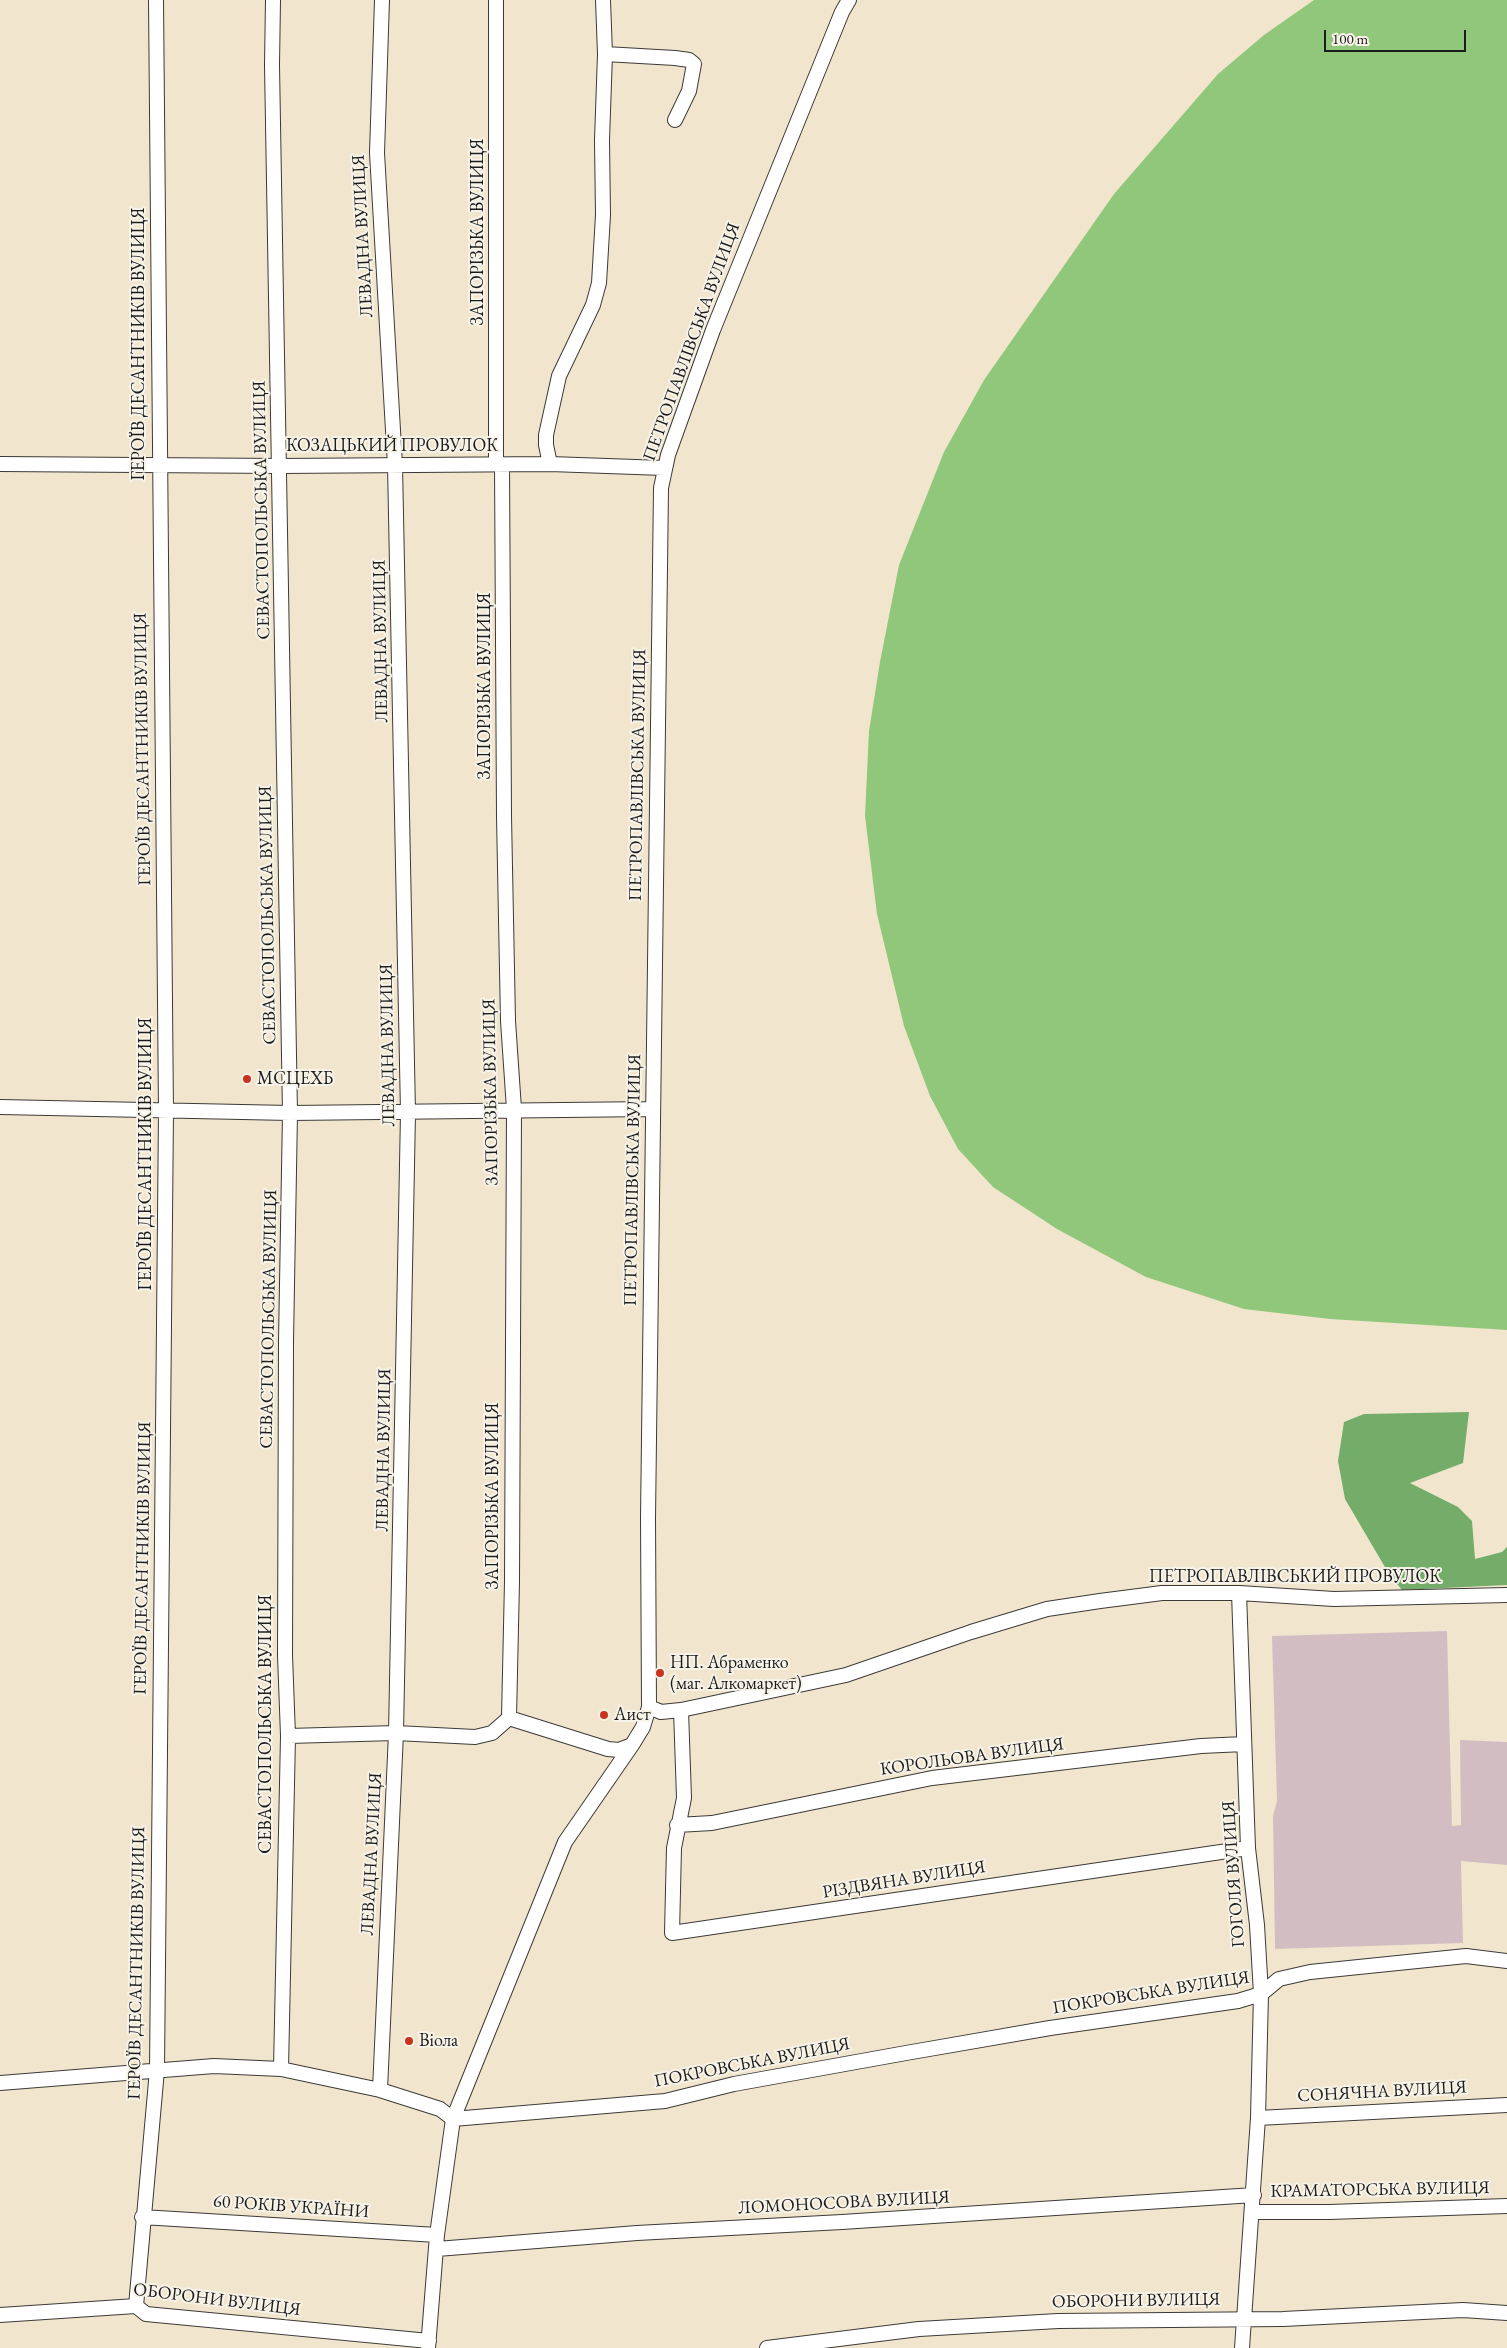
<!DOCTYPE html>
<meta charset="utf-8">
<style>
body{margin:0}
#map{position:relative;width:1507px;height:2348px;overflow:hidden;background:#f1e6cd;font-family:"EB Garamond",serif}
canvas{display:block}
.scale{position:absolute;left:1324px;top:30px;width:142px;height:22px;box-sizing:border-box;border:2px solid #1c1c1c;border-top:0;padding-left:6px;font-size:15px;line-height:18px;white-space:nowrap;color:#1c1c1c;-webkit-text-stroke:4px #f7f3e8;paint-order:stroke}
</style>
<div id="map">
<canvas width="1507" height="2348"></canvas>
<div class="scale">100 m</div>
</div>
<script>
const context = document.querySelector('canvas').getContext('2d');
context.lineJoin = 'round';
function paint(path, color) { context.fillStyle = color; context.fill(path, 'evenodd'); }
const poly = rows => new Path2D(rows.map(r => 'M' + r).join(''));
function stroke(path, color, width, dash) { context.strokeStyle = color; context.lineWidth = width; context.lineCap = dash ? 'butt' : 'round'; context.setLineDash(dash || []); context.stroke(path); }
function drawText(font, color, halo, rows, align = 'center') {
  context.font = font + ' "EB Garamond",serif'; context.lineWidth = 4; context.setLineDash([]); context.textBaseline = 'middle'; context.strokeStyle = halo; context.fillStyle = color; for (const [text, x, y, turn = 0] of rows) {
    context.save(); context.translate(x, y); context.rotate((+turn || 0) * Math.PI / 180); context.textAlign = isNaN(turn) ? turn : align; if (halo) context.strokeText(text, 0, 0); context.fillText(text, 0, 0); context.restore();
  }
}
paint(poly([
 [1447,1631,1452,1826,1461,1825,1460,1740,1507,1742,1507,1865,1461,1861,1463,1943,1275,1949,1273,1816,1277,1801,1272,1636]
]), '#d2bec2');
paint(poly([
 [1507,0,1507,1330,1330,1319,1244,1309,1146,1277,1057,1229,993,1187,958,1149,930,1096,904,1026,877,914,865,816,869,731,880,662,899,565,944,452,984,380,1114,194,1218,74,1264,35,1314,0]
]), '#90c77a');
paint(poly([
 [1469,1412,1463,1463,1410,1483,1458,1507,1472,1521,1475,1559,1502,1552,1507,1547,1507,1585,1402,1590,1389,1574,1345,1499,1338,1461,1344,1422,1364,1414]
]), '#74ac6a');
const minor = poly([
 [273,0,272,65,290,1113,286,1341,285,1655,288,1736,281,2069],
 [496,0,496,464],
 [605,54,675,58,689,60,694,64,689,91,675,120],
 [0,464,280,466,550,464,664,468],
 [502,464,504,816,508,1021,514,1109,512,1581,509,1718],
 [550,464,546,445,546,435,559,376,593,305,599,283,603,215,602,140,605,54,603,0],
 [0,1107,290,1113,653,1109],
 [1239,1593,1248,1848,1257,1925,1261,1994,1258,2118,1242,2348],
 [649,1707,661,1712,681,1710,846,1675,971,1632,1047,1609,1100,1601,1162,1593,1239,1593,1334,1599,1507,1595],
 [681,1710,684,1798,674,1848,672,1933,1248,1848],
 [509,1718,608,1749,619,1750,632,1745],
 [288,1736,396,1733,475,1737,492,1733,509,1718],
 [677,1825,712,1823,932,1778,1201,1746,1244,1744],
 [0,2083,214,2066,281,2069,380,2090,440,2109,453,2119,665,2101,734,2084,906,2053,1050,2028,1238,2001,1261,1994,1279,1979,1310,1972,1466,1956,1507,1961],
 [380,2090,396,1733,408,1113,395,465,377,153,382,0],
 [1258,2118,1507,2105],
 [1253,2212,1329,2212,1507,2206],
 [142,2217,437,2235],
 [437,2249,637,2233,842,2222,1254,2195],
 [136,2306,157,2070,166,1111,156,0],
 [0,2315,136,2306,146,2314,429,2341],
 [428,2348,437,2235,453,2119,565,1842,632,1745,643,1727,649,1707,648,1517,661,488,668,455,713,330,842,12,849,0],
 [767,2348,919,2329,1058,2321,1283,2319,1463,2310,1507,2313]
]);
stroke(minor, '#3c3a37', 16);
stroke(minor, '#fff', 14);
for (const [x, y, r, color] of [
 [247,1079,5,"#c8321e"],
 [660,1673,5,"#c8321e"],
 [604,1715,5,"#c8321e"],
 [409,2041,5,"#c8321e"]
]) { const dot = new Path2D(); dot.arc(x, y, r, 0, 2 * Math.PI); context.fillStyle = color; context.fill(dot); stroke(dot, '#f7f3e8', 2); }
drawText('18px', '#1c1c1c', '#f7f3e8', [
 ["ЗАПОРІЗЬКА ВУЛИЦЯ",478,232,-90],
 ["ЛЕВАДНА ВУЛИЦЯ",363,236,-93],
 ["ПЕТРОПАВЛІВСЬКА ВУЛИЦЯ",692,342,-70],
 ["ГЕРОЇВ ДЕСАНТНИКІВ ВУЛИЦЯ",139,344,-90],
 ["КОЗАЦЬКИЙ ПРОВУЛОК",392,446],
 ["СЕВАСТОПОЛЬСЬКА ВУЛИЦЯ",262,510,-91],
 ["ЛЕВАДНА ВУЛИЦЯ",381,641,-91],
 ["ЗАПОРІЗЬКА ВУЛИЦЯ",485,686,-90],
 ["ГЕРОЇВ ДЕСАНТНИКІВ ВУЛИЦЯ",143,749,-91],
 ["ПЕТРОПАВЛІВСЬКА ВУЛИЦЯ",638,775,-89],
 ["СЕВАСТОПОЛЬСЬКА ВУЛИЦЯ",268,915,-91],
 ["ЛЕВАДНА ВУЛИЦЯ",388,1045,-91],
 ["ЗАПОРІЗЬКА ВУЛИЦЯ",491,1092,-91],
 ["ГЕРОЇВ ДЕСАНТНИКІВ ВУЛИЦЯ",146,1154,-90],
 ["ПЕТРОПАВЛІВСЬКА ВУЛИЦЯ",633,1180,-89],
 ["СЕВАСТОПОЛЬСЬКА ВУЛИЦЯ",269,1319,-89],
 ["ЛЕВАДНА ВУЛИЦЯ",384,1450,-89],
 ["ЗАПОРІЗЬКА ВУЛИЦЯ",493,1496,-90],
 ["ГЕРОЇВ ДЕСАНТНИКІВ ВУЛИЦЯ",143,1558,-89],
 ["ПЕТРОПАВЛІВСЬКИЙ ПРОВУЛОК",1295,1577],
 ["СЕВАСТОПОЛЬСЬКА ВУЛИЦЯ",266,1724,-90],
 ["КОРОЛЬОВА ВУЛИЦЯ",972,1757,-8],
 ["ЛЕВАДНА ВУЛИЦЯ",372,1854,-87],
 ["ГОГОЛЯ ВУЛИЦЯ",1234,1874,-94],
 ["РІЗДВЯНА ВУЛИЦЯ",904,1880,-9],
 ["ГЕРОЇВ ДЕСАНТНИКІВ ВУЛИЦЯ",137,1963,-89],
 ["ПОКРОВСЬКА ВУЛИЦЯ",1151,1993,-9],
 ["ПОКРОВСЬКА ВУЛИЦЯ",752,2063,-11],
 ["СОНЯЧНА ВУЛИЦЯ",1382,2092,-3],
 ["КРАМАТОРСЬКА ВУЛИЦЯ",1380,2190,-1],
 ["ЛОМОНОСОВА ВУЛИЦЯ",844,2203,-3],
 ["60 РОКІВ УКРАЇНИ",291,2207,4],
 ["ОБОРОНИ ВУЛИЦЯ",217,2300,7],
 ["ОБОРОНИ ВУЛИЦЯ",1136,2301,-1]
]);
drawText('18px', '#1c1c1c', '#f7f3e8', [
 ["МСЦЕХБ",257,1079],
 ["НП. Абраменко",670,1663],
 ["(маг. Алкомаркет)",670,1684],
 ["Аист",614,1715],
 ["Віола",419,2041]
], 'left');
</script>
